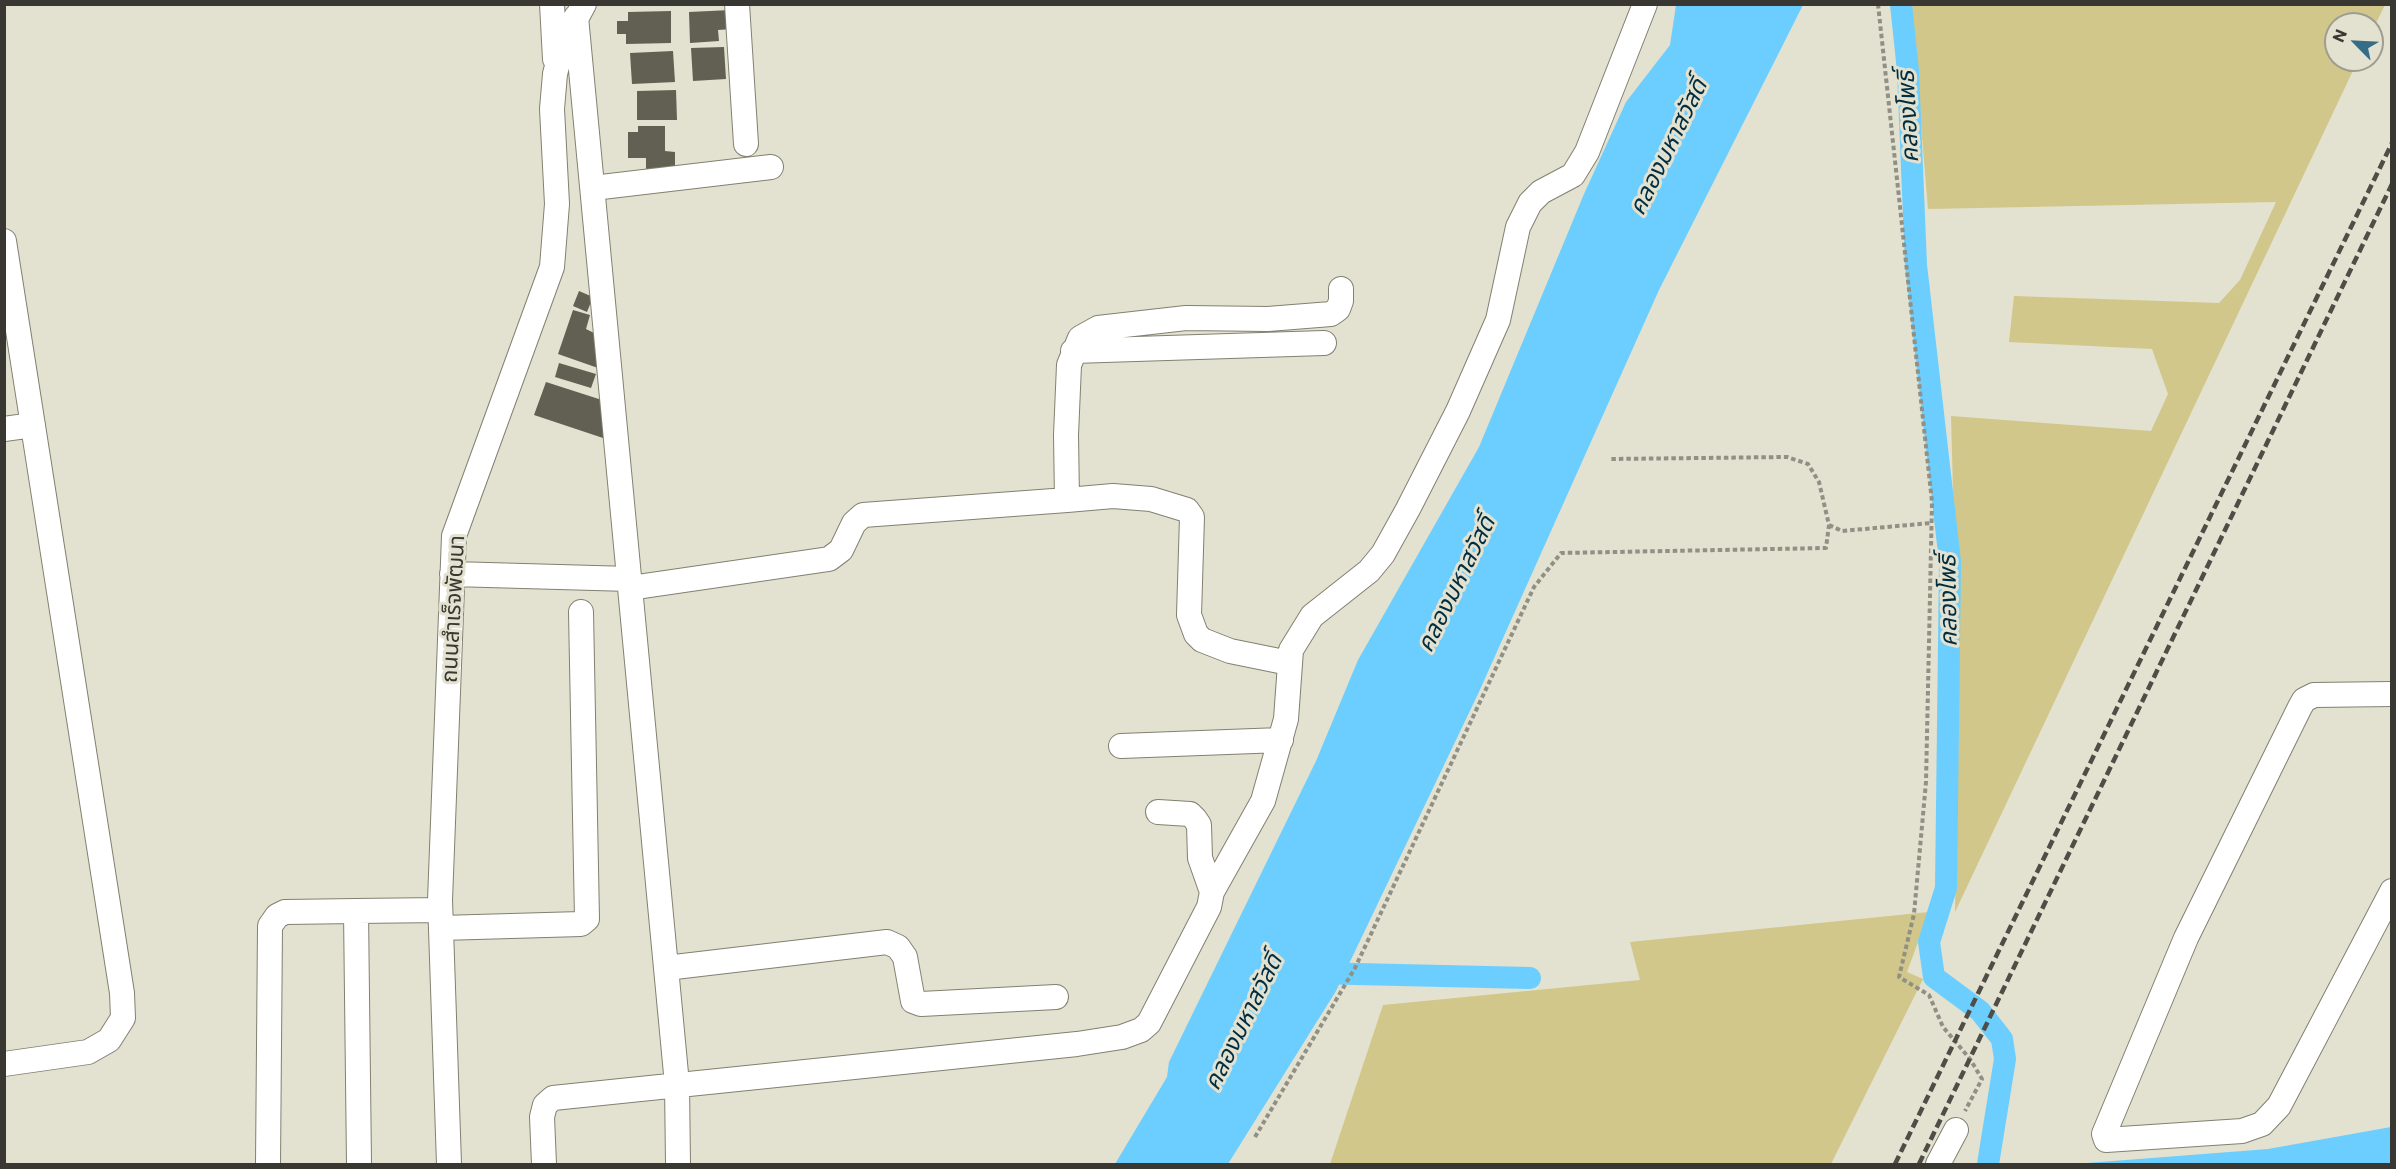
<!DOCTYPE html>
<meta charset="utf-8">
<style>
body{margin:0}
#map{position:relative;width:2396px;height:1169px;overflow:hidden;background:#e3e1d0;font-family:Commissioner,sans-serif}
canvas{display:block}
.frame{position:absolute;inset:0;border:6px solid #383731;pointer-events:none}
.north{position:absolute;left:2324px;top:12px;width:60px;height:60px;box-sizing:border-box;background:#e3e1d0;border:2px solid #9f9d90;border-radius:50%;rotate:294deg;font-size:16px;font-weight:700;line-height:24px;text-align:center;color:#383731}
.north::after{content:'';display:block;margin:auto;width:21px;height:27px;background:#356d87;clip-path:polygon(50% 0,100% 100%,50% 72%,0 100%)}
</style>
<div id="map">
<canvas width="2396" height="1169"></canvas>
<div class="frame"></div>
<div class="north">N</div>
</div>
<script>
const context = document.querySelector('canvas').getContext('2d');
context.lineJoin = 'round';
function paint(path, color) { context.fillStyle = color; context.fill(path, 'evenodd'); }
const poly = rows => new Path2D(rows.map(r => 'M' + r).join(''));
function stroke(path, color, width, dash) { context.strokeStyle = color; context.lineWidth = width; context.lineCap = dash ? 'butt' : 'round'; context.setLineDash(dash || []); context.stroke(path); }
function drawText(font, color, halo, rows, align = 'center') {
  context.font = font + ' Commissioner,"Noto Sans Thai",sans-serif'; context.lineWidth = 6; context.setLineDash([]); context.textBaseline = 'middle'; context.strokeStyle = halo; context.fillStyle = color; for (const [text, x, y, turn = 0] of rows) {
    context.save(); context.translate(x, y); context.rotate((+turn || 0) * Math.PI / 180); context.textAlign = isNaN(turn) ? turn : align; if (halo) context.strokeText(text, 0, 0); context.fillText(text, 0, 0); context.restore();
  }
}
paint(poly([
 [1911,5,2385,5,2372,31,2372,24,2336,24,2336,60,2358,60,1955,912,1958,679,1951,416,2151,431,2168,394,2152,349,2009,342,2014,296,2219,303,2240,280,2276,202,1928,209],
 [1929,912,1907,972,1923,979,1831,1164,1330,1164,1383,1005,1640,980,1630,942]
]), '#d1c78a');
paint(poly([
 [1676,5,1803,5,1659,290,1478,694,1336,991,1228,1164,1115,1164,1167,1077,1169,1062,1316,761,1358,660,1479,447,1584,194,1626,102,1670,45],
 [2391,1127,2391,1164,2074,1164,2268,1149]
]), '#6ccefe');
stroke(poly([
 [1901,4,1908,71,1916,265,1950,562,1946,888,1929,942,1934,977,1980,1011,2002,1039,2005,1059,1988,1164],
 [1313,973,1530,978]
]), '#6ccefe', 22);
paint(poly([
 [731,10,732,29,718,30,719,41,690,43,689,12],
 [671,11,671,43,626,44,626,34,617,34,617,21,628,21,628,12],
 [724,47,726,79,693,81,691,48],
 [673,51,675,82,632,84,630,53],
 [676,90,677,120,637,120,637,91],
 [638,126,665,126,665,151,675,152,675,168,646,169,646,158,628,158,628,132,638,132],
 [579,291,593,297,587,312,573,306],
 [573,310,590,315,586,329,596,334,598,368,558,354],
 [559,363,596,374,591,388,555,377],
 [546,382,605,401,609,440,534,415]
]), '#626052');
const minor = poly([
 [552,4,555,59],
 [737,4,746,144],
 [576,17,677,1084,678,1164],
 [593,188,771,167],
 [4,241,122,993,123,1018,109,1040,88,1052,4,1064],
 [1073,351,1324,343],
 [4,429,33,425],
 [452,574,630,579],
 [630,588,829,559,841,550,854,523,863,515,1067,500],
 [1289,663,1230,651,1202,640,1196,634,1189,615,1192,517,1187,510,1151,499,1113,496,1067,500,1066,435,1069,365,1080,338,1098,328,1186,318,1268,319,1331,314,1338,309,1341,301,1341,289],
 [2392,694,2314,695,2304,700,2300,707,2186,938,2104,1134,2106,1140,2242,1131,2262,1124,2279,1106,2392,891],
 [1121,746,1281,740],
 [1158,812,1190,814,1195,819,1199,825,1200,858,1212,892],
 [356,911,440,910],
 [441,928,581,924,587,919,581,612],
 [666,968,887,942,898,947,905,957,913,1001,921,1004,1056,997],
 [268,1164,270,926,277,916,285,912,356,911,359,1164],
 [449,1164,440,900,454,536,552,267,557,204,552,109,555,74,563,43,584,4],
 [544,1164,542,1117,545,1105,553,1098,1077,1044,1122,1037,1141,1030,1149,1023,1209,907,1212,892,1263,801,1286,719,1291,650,1312,616,1369,571,1383,554,1408,509,1458,411,1498,320,1518,227,1530,203,1541,192,1573,175,1587,152,1645,4],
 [1938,1164,1956,1130]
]);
stroke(minor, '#828071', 26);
stroke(poly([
 [1878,4,1932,502,1926,782,1914,914,1899,977,1929,995,1943,1027,1970,1059,1982,1079,1965,1111],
 [1829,525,1842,531,1931,523],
 [1255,1137,1355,968,1534,587,1561,553,1826,548,1829,525,1819,482,1808,464,1787,457,1609,459]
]), '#919084', 4, [4.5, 3]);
stroke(minor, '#fff', 24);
stroke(poly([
 [1895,1164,2392,143],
 [1919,1164,2392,184]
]), '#4f4d46', 4.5, [9, 4.5]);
drawText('22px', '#383731', '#e3e1d0', [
 ["ถนนสำเร็จพัฒนา",453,609,-87]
]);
drawText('italic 24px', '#002d40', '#e3e1d0', [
 ["คลองโพธิ์",1908,117,-93],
 ["คลองมหาสวัสดิ์",1668,147,-64],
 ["คลองมหาสวัสดิ์",1456,584,-64],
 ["คลองโพธิ์",1948,601,-91],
 ["คลองมหาสวัสดิ์",1243,1022,-64]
]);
</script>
